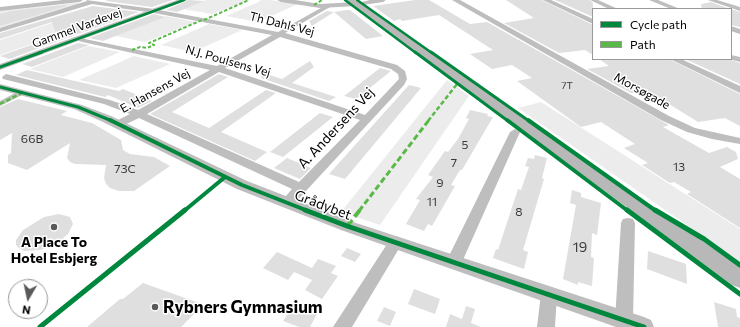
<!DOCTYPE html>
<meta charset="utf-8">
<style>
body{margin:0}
#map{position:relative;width:740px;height:327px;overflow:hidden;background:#fff;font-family:Commissioner,sans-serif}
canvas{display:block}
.legend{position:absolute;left:592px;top:8px;width:140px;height:52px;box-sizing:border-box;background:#fff;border:1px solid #999;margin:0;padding:5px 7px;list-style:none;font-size:12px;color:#000}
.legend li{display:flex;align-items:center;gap:8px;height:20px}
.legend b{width:20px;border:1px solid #999}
.north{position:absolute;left:8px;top:279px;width:40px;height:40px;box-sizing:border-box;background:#fff;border:1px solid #999;border-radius:50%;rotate:189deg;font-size:11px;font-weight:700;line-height:16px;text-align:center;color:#000}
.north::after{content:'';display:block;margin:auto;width:14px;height:18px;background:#595959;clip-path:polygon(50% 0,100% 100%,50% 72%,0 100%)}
</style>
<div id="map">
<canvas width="740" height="327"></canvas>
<ul class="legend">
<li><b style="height:5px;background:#00873e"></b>Cycle path</li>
<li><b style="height:5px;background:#58b947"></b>Path</li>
</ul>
<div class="north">N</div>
</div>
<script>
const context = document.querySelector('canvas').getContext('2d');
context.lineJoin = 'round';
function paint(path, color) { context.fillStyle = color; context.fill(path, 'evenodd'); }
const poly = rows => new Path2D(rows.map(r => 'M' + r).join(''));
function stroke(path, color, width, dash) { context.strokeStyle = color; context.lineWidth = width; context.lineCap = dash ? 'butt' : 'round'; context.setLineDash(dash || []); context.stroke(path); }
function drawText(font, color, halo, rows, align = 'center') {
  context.font = font + ' Commissioner,sans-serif'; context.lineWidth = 3; context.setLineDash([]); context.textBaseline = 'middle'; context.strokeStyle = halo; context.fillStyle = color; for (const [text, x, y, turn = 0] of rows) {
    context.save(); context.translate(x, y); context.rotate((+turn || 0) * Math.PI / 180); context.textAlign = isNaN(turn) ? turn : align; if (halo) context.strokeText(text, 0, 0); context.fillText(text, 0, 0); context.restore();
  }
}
paint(poly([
 [206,0,250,0,212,14,183,9],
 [259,0,270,0,298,4,258,22,226,16,261,1],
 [76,3,81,4,0,28,0,11],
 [128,11,0,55,0,40,58,21],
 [166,16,196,22,145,42,116,36],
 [209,24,242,30,193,52,161,45],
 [88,46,120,52,63,77,30,69],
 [134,56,170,64,116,88,79,80],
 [447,80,469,96,380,225,341,212],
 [541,102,740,229,740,262,518,108]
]), '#ececec');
paint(poly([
 [108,0,173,0,152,7,105,1],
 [189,0,204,1,177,12,166,10],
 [415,0,429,0,470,24,487,22,669,125,663,127,709,153,727,147,736,152,738,159,720,167,740,179,740,228,687,194,691,192,674,182,670,183,642,165,648,163,624,148,635,144,601,122,581,127,517,81,532,78,512,65,492,69,470,54,493,50,439,15,402,21,400,19,394,21,373,6],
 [506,0,542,0,593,25,593,55,585,50,559,53,504,23,534,18],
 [555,0,589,0,593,3,593,17],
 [711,2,730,9,702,9,701,4],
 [65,5,67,6,0,26,0,14,12,11],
 [93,6,139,12,9,59,0,56,57,36,52,22,0,39,0,33],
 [731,9,740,12,740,27,731,25],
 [347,10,350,10,383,36,366,39,334,12,312,26,309,21,327,11,334,12],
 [154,14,165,17,103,41,89,38],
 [78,43,89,45,32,67,22,64],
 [599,59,669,59,740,94,740,126,725,118,698,122,648,91,631,93,587,69,609,66],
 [685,59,728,59,740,63,740,84],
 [310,61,314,67,292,83,336,97,329,101,261,78,263,73,282,79],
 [380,68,391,71,356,99,344,96],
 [27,70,119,91,123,89,152,101,138,108,108,95,105,97,16,75],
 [219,74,228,77,172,112,209,128,266,90,276,93,221,132,267,152,255,161,150,114],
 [409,85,421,88,345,179,329,174],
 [18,99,67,111,61,115,92,123,121,140,123,150,130,154,154,157,170,166,134,191,119,191,110,188,106,184,104,178,106,165,75,164,70,162,67,158,70,143,27,170,8,163,8,155,11,153,12,133,0,140,0,107],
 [470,110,488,114,487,116,493,117,462,170,460,170,451,185,455,186,432,226,428,224,424,231,406,224,420,200,416,199,433,177,428,175,445,151,448,152,458,139,469,119,466,118],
 [320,113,333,117,283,157,270,152],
 [535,155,547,158,542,178,544,179,523,250,528,252,524,269,493,258,496,249,498,250,518,189,521,190,529,167,525,166,528,158,534,159],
 [287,158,311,168,300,179,274,168],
 [572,190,581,193,581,197,601,203,597,235,592,233,591,257,594,258,592,286,578,282,578,285,563,279,576,205,570,203],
 [59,214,70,217,73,224,68,234,62,239,47,248,39,250,24,251,19,248,16,245,16,240,23,230,44,217],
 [347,248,361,254,355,262,341,256],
 [648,251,686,264,687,284,647,269],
 [277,252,312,268,318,259,336,266,331,273,338,276,322,299,305,290,312,280,294,272,288,280,263,268],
 [143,283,202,304,196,310,196,312,181,327,87,327,120,299,123,299],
 [414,289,440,299,435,314,408,304],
 [714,302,736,309,737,317,740,318,740,327,718,327],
 [294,304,317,314,310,327,299,327,283,321],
 [466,306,475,309,471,323,481,327,446,327,450,314,462,319],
 [384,307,396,312,390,326,377,321]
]), '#dfdfdf');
paint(poly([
 [19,91,22,91,26,93,0,106,0,101,19,91]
]), '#bebebe');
paint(poly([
 [63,0,83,0,80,2,0,11,0,7,63,0],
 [86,0,154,9,278,32,328,4,330,5,330,7,285,33,397,65,405,71,407,79,404,85,292,206,287,208,282,206,280,203,292,189,139,118,122,126,114,126,113,124,114,122,130,114,104,104,3,79,2,77,6,74,110,100,138,110,210,70,78,41,74,39,75,37,217,66,272,35,154,13,92,4,0,32,0,28,87,1,86,0],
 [280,37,391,69,398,74,399,79,365,115,225,68,280,37],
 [219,72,360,120,299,182,147,114,219,72],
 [370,0,386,0,383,2,356,6,353,4,370,0],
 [452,0,460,0,669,116,695,128,740,138,740,144,712,139,687,132,661,120,452,0],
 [543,0,551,0,593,19,593,24,543,0],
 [590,0,598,0,618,9,609,9,590,0],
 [649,0,658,0,680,9,671,9,649,0],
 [708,0,717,0,740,7,740,11,708,0],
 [731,26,740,29,740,34,731,31,731,26],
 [731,55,740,57,740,62,729,59,731,59,731,55],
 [670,59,681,59,740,86,740,93,670,59],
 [515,129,520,132,462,262,459,266,454,268,449,266,446,262,510,132,515,129],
 [628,218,633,219,635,223,633,320,630,326,621,327,618,326,615,320,621,223,623,219,628,218],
 [396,236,401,238,403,242,352,327,333,327,391,238,396,236],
 [549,287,555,289,557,294,555,327,537,327,541,294,543,289,549,287]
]), '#bebebe');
paint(poly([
 [177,0,188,0,0,70,0,64,177,0],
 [277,0,295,0,320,4,356,2,360,4,356,6,320,8,281,2,277,0],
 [0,84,82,105,111,116,247,181,353,222,644,317,651,320,654,327,616,327,341,230,237,189,103,122,74,109,0,90,0,84]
]), '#bebebe');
paint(poly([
 [346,0,355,0,740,267,740,288,732,285,346,0]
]), '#b8b8b8');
stroke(poly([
 [314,5,322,0],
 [204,20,249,0],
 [132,50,140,47,147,48,154,45,149,43,202,20]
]), '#58b947', 2, [3.5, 2]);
stroke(poly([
 [0,104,22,93],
 [428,121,457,84]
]), '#58b947', 2.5, [4.5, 2.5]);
stroke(poly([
 [359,211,429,120]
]), '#58b947', 3, [6, 3]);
stroke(poly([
 [347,226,360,210]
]), '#58b947', 4, [8, 4]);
stroke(poly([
 [345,0,416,53],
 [357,0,432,53],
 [39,53,184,0]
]), '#00873e', 2.5);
stroke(poly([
 [415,52,508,121],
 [431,52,529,121],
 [0,67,42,52],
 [0,87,78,107,112,121]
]), '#00873e', 3);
stroke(poly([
 [110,120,242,185,308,211],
 [507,120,628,211],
 [528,120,656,211],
 [184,211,225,177]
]), '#00873e', 4);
stroke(poly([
 [305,210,347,226,644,327],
 [627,210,740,294],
 [655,210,704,239,740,265],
 [40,327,185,210]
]), '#00873e', 5);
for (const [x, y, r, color] of [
 [54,227,4,"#595959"],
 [155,307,4,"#595959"]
]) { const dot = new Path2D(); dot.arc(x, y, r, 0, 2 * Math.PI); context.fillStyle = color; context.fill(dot); stroke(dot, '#fff', 1.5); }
drawText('10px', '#383838', null, [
 ["7T",567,86]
]);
drawText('12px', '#000', '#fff', [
 ["Th Dahls Vej",282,24,14],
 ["Gammel Vardevej",77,28,-20],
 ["N.J. Poulsens Vej",228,61,16],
 ["E. Hansens Vej",155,91,-29],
 ["Morsøgade",642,91,29]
]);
drawText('12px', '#383838', null, [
 ["66B",32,139],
 ["5",465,145],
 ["7",454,163],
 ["13",679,167],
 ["73C",125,169],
 ["9",440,183],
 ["11",432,202],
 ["8",519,212]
]);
drawText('14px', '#000', '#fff', [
 ["A. Andersens Vej",336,128,-47],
 ["Grådybet",323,205,21]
]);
drawText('bold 14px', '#000', '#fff', [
 ["A Place To",54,242],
 ["Hotel Esbjerg",54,258]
]);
drawText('14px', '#383838', null, [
 ["19",580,247]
]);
drawText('bold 17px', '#000', '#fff', [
 ["Rybners Gymnasium",163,307]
], 'left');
</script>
